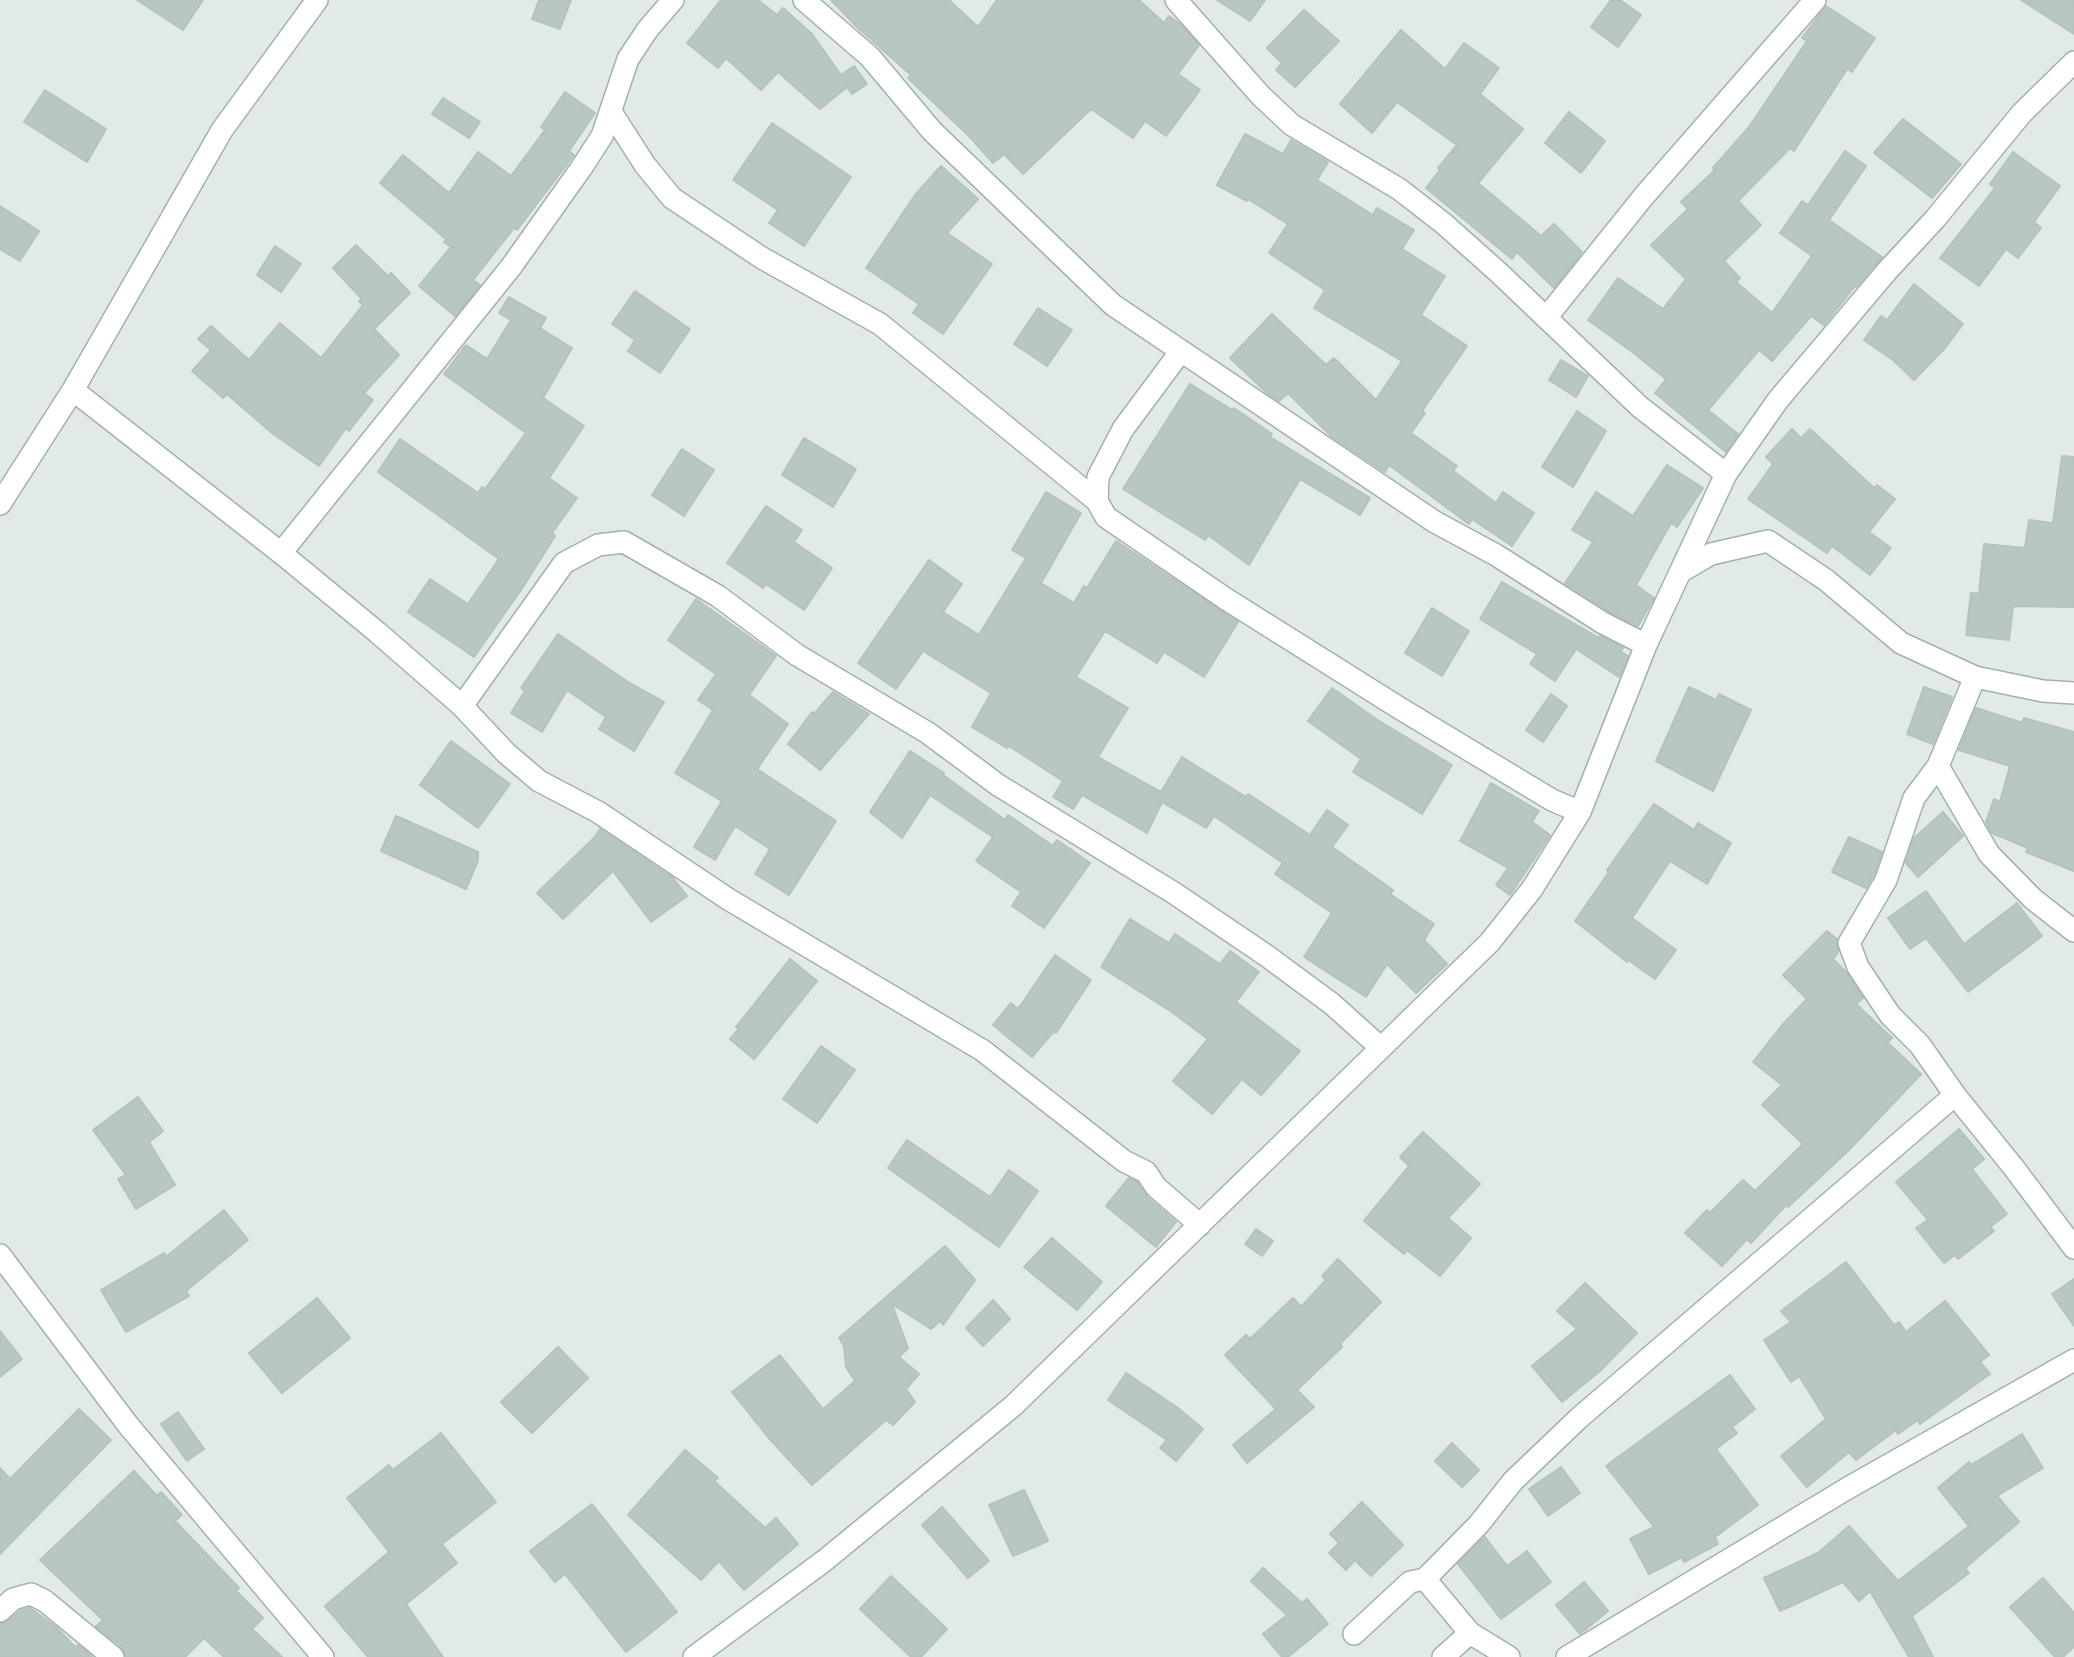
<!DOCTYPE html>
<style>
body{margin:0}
canvas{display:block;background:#e1eae5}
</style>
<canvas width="2074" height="1657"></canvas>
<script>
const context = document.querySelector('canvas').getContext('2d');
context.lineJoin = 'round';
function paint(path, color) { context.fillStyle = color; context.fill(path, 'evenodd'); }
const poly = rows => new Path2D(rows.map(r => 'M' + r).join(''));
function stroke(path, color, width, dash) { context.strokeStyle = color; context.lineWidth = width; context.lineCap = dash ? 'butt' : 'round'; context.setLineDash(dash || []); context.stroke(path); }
const building = poly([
 [137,0,203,0,183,30,137,0],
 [539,0,571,0,560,29,532,19,539,0],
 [721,0,758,0,777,15,783,8,812,34,841,75,854,66,867,84,852,94,847,87,820,109,778,72,761,90,726,58,718,68,687,43,721,0],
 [831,0,949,0,978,27,997,0,1139,0,1164,23,1169,16,1180,24,1199,45,1178,74,1200,90,1166,136,1145,121,1133,138,1091,109,1023,174,1004,154,993,163,970,137,908,78,911,75,857,27,831,0],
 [1217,0,1265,0,1250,21,1217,0],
 [1611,0,1620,0,1641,15,1618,47,1591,27,1611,0],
 [2021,0,2074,0,2074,34,2021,0],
 [1826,6,1875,38,1852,72,1847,69,1794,151,1790,148,1738,201,1761,225,1724,261,1740,278,1736,282,1772,313,1812,256,1780,233,1802,201,1808,205,1845,151,1866,166,1829,220,1882,257,1856,287,1855,286,1824,325,1811,316,1772,361,1759,350,1708,410,1738,434,1726,452,1655,393,1666,379,1631,351,1588,320,1618,278,1663,309,1686,279,1651,245,1688,209,1681,202,1715,170,1713,168,1749,127,1807,41,1802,38,1826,6],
 [1304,10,1339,41,1295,87,1276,70,1282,63,1267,48,1304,10],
 [1401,30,1445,69,1464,43,1499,68,1480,94,1523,129,1478,183,1541,236,1554,224,1582,252,1554,288,1517,252,1512,259,1426,188,1440,170,1438,168,1457,145,1397,102,1372,133,1340,104,1401,30],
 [45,90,106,129,87,162,24,122,45,90],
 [565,92,595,113,569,151,574,155,517,230,514,228,473,280,480,285,455,316,419,286,451,247,444,242,446,239,380,183,403,155,449,193,478,152,511,176,545,130,541,127,565,92],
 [443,98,480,122,469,138,432,114,443,98],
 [1569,112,1605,141,1581,173,1545,143,1569,112],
 [1903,119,1961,164,1932,198,1874,153,1903,119],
 [772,123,851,177,804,246,769,223,778,210,733,180,772,123],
 [1245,134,1283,154,1291,140,1328,162,1317,180,1373,215,1377,208,1414,230,1402,249,1445,276,1421,315,1467,346,1422,411,1425,413,1411,433,1457,466,1453,471,1496,503,1503,492,1534,513,1512,546,1472,519,1469,524,1389,465,1385,472,1331,436,1288,393,1279,401,1266,392,1230,358,1272,314,1326,365,1334,358,1376,400,1402,361,1314,308,1325,290,1269,253,1288,224,1248,199,1247,201,1217,185,1245,134],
 [2013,152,2060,186,2034,222,2041,228,2018,258,2006,249,1979,286,1940,258,1995,188,1990,184,2013,152],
 [941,166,978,199,947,233,992,264,943,334,913,313,919,304,866,268,915,195,941,166],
 [0,206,39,231,20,261,0,249,0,206],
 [356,245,388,276,391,273,410,293,374,329,399,355,364,393,373,400,349,431,346,428,319,466,272,433,227,394,223,398,192,371,211,350,198,339,211,326,249,360,280,323,321,358,363,305,359,301,362,299,333,268,356,245],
 [275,246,301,264,281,292,257,275,275,246],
 [1914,284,1963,324,1945,348,1914,380,1893,360,1864,340,1881,316,1887,320,1914,284],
 [635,291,690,329,660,373,628,351,635,340,612,324,635,291],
 [509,297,546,318,540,328,572,348,543,398,584,426,549,478,577,498,552,533,555,536,523,587,474,657,408,612,430,579,468,604,499,559,378,472,400,439,478,493,482,487,485,489,526,433,444,374,466,345,487,359,511,320,499,313,509,297],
 [1038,308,1072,330,1047,366,1014,344,1038,308],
 [1561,360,1588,376,1576,397,1549,380,1561,360],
 [1190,384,1232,410,1234,408,1272,434,1270,437,1370,498,1360,515,1300,479,1249,565,1208,535,1205,540,1123,489,1190,384],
 [1577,411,1606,431,1573,487,1542,467,1577,411],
 [1792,429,1801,438,1810,429,1874,488,1877,485,1895,499,1869,532,1891,548,1870,575,1832,546,1827,553,1748,499,1773,464,1766,457,1792,429],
 [804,438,856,469,833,507,782,475,804,438],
 [682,449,714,470,684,516,652,495,682,449],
 [2062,456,2074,457,2074,607,2013,606,2009,640,1966,635,1971,593,1979,594,1984,544,2025,548,2029,520,2053,523,2062,456],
 [1667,465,1703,488,1677,527,1671,523,1636,585,1654,598,1638,626,1610,612,1565,583,1593,542,1572,530,1596,492,1633,516,1667,465],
 [1046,492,1081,513,1041,583,1074,603,1084,586,1087,588,1116,541,1238,622,1204,677,1164,652,1157,663,1105,631,1076,677,1128,708,1098,757,1161,792,1182,757,1246,797,1248,794,1310,835,1327,810,1348,825,1332,847,1393,890,1390,894,1434,924,1424,940,1447,964,1416,993,1387,964,1366,997,1304,957,1332,913,1275,874,1283,863,1214,816,1206,828,1162,802,1147,833,1082,795,1073,809,1053,797,1063,781,1009,746,1007,748,972,727,991,693,923,651,896,689,858,663,929,560,962,584,943,612,979,635,1026,558,1012,550,1046,492],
 [766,506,802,530,794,542,832,568,804,610,766,584,763,588,727,563,766,506],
 [1502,582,1599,638,1600,636,1623,648,1620,651,1628,656,1619,677,1576,649,1555,681,1530,664,1537,654,1480,619,1502,582],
 [696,599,776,656,749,695,788,724,757,769,836,821,789,895,755,874,770,849,735,826,715,860,694,847,722,801,675,773,713,710,698,700,716,674,668,640,696,599],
 [1432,608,1469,631,1442,676,1405,653,1432,608],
 [558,634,628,682,664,702,634,751,599,729,606,717,567,690,542,732,511,713,525,691,521,688,558,634],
 [1689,687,1716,700,1719,694,1751,710,1713,791,1656,761,1689,687],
 [1924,687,1952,697,1933,744,1907,734,1924,687],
 [1332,688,1376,719,1452,765,1422,814,1353,772,1361,759,1308,721,1332,688],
 [833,692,869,714,820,770,788,744,812,712,814,714,833,692],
 [1551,694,1567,706,1543,742,1526,730,1551,694],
 [1976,708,2023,723,2024,718,2074,732,2074,871,2026,852,2028,848,1992,833,1986,822,1994,799,2000,802,2010,766,1959,750,1976,708],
 [451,741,510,784,478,828,420,785,451,741],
 [910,751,944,773,943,775,1005,820,1008,815,1053,846,1057,840,1090,863,1044,928,1012,906,1021,892,976,861,993,837,930,795,902,838,870,812,910,751],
 [1491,783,1539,811,1532,822,1550,835,1510,895,1496,885,1508,868,1460,841,1491,783],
 [1654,804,1694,830,1698,823,1731,843,1707,884,1670,861,1632,918,1676,950,1655,979,1628,960,1627,962,1575,921,1609,872,1607,870,1654,804],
 [1943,812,1963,836,1918,877,1906,863,1914,838,1943,812],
 [396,816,478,852,478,860,466,889,381,851,396,816],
 [600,829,673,878,687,896,651,922,613,871,563,919,537,893,595,837,600,829],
 [1849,837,1882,852,1874,874,1866,888,1832,872,1849,837],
 [1926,891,1964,944,2017,903,2042,936,1968,992,1926,938,1910,949,1888,918,1926,891],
 [1130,919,1169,943,1175,934,1220,964,1230,951,1259,972,1236,1002,1300,1051,1261,1095,1242,1079,1212,1114,1173,1081,1208,1039,1172,1012,1101,967,1130,919],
 [1827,931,1837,939,1838,952,1833,959,1846,972,1863,998,1856,1004,1892,1038,1887,1042,1921,1074,1849,1150,1788,1207,1786,1205,1751,1243,1747,1239,1722,1266,1685,1233,1707,1210,1710,1213,1743,1180,1755,1191,1803,1144,1762,1105,1782,1085,1753,1062,1783,1024,1807,999,1783,975,1827,931],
 [1055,955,1091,980,1056,1033,1054,1031,1032,1057,993,1025,1011,1003,1018,1009,1055,955],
 [790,959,817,981,754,1059,730,1039,739,1029,736,1027,790,959],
 [821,1046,855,1070,817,1123,783,1099,821,1046],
 [138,1097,163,1131,149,1142,175,1185,136,1209,118,1179,126,1175,93,1130,138,1097],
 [1959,1129,1984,1159,1972,1169,2007,1214,1990,1227,1994,1231,1958,1259,1955,1255,1944,1263,1916,1228,1928,1220,1896,1182,1959,1129],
 [1423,1132,1480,1184,1448,1218,1471,1238,1440,1276,1407,1250,1404,1254,1364,1221,1409,1166,1400,1157,1423,1132],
 [907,1140,990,1197,1009,1170,1038,1191,999,1247,888,1168,907,1140],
 [1129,1178,1137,1182,1147,1197,1176,1222,1156,1247,1106,1206,1129,1178],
 [224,1210,248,1240,186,1291,189,1296,126,1332,101,1290,164,1253,166,1257,224,1210],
 [1256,1229,1273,1241,1262,1256,1245,1244,1256,1229],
 [1052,1238,1102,1282,1077,1310,1024,1267,1052,1238],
 [945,1246,975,1280,943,1325,940,1321,931,1329,892,1304,908,1348,899,1357,919,1374,906,1389,915,1402,893,1425,886,1420,812,1485,768,1437,732,1392,780,1355,823,1409,855,1381,846,1367,844,1346,839,1338,945,1246],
 [1338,1259,1381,1302,1340,1344,1342,1347,1297,1390,1314,1407,1247,1463,1233,1445,1276,1409,1225,1355,1246,1335,1250,1339,1293,1298,1301,1307,1326,1280,1322,1276,1338,1259],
 [1846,1262,1894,1325,1899,1322,1906,1332,1945,1301,1989,1355,1980,1362,1990,1374,1920,1424,1918,1420,1898,1434,1896,1430,1856,1460,1849,1452,1807,1487,1781,1456,1826,1419,1799,1376,1791,1382,1764,1340,1791,1322,1781,1311,1846,1262],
 [2074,1279,2074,1326,2052,1294,2074,1279],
 [1585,1283,1637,1333,1600,1371,1562,1402,1532,1366,1577,1329,1557,1311,1585,1283],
 [317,1298,350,1338,282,1393,249,1353,317,1298],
 [993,1300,1010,1319,983,1346,966,1328,993,1300],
 [0,1331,22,1359,0,1377,0,1331],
 [558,1347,588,1378,532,1433,501,1402,558,1347],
 [1126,1373,1178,1408,1203,1429,1176,1461,1160,1448,1167,1440,1108,1400,1126,1373],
 [1730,1375,1755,1409,1732,1427,1737,1433,1716,1449,1758,1505,1715,1537,1718,1544,1684,1562,1682,1557,1649,1574,1630,1539,1654,1527,1606,1466,1730,1375],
 [79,1409,111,1440,0,1554,0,1468,10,1479,79,1409],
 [178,1412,204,1449,187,1461,161,1424,178,1412],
 [441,1433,496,1502,442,1544,457,1563,406,1604,443,1657,368,1657,325,1606,389,1552,347,1498,389,1465,393,1470,441,1433],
 [2022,1434,2043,1468,1997,1496,2019,1522,1965,1568,1969,1573,1912,1616,1933,1657,1909,1657,1870,1591,1859,1601,1843,1582,1780,1611,1764,1578,1818,1553,1849,1526,1898,1581,1969,1526,1938,1488,1969,1462,1971,1465,2022,1434],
 [1452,1443,1479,1470,1462,1487,1435,1461,1452,1443],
 [685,1450,718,1478,714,1481,765,1528,776,1518,798,1544,744,1590,719,1561,701,1580,628,1515,685,1450],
 [1561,1467,1580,1493,1548,1516,1529,1489,1561,1467],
 [134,1471,157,1496,161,1492,182,1515,175,1521,239,1588,236,1591,263,1618,252,1629,282,1657,224,1657,204,1638,185,1657,126,1657,122,1647,96,1626,103,1620,40,1560,134,1471],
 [1024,1490,1048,1541,1013,1556,989,1505,1024,1490],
 [1362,1502,1403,1545,1371,1576,1355,1560,1346,1570,1329,1553,1339,1543,1330,1534,1362,1502],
 [592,1504,677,1612,626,1652,565,1574,555,1582,530,1551,592,1504],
 [942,1507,989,1561,968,1578,922,1525,942,1507],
 [1485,1537,1507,1566,1527,1551,1551,1582,1501,1619,1458,1564,1485,1537],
 [1263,1568,1302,1603,1307,1599,1328,1624,1288,1657,1282,1657,1263,1634,1287,1615,1251,1581,1263,1568],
 [891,1576,947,1629,921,1657,911,1657,860,1609,891,1576],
 [2043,1578,2074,1613,2074,1647,2063,1657,2055,1657,2010,1607,2043,1578],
 [1584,1582,1608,1611,1580,1634,1556,1605,1584,1582],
 [30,1608,56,1627,75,1647,78,1645,92,1657,0,1657,0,1624,8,1621,20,1611,30,1608]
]);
paint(building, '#b9c7c1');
stroke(building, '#b4c3bb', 2);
const street = poly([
 [804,0,870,57,932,131,1113,305,1435,522,1496,555,1603,623,1646,645],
 [1176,0,1261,96,1292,125,1399,189,1443,223,1498,272,1640,407,1726,474],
 [611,112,645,165,672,198,762,258,880,324,1097,501],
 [1546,318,1644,196,1815,0],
 [1181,351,1123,429,1098,477,1097,501,1106,517,1226,599,1401,709,1552,800,1580,812],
 [73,390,281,553,377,632,462,706,506,753,539,781,598,812,728,899,982,1050,1124,1161,1146,1172,1156,1187,1200,1225],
 [0,504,73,390,222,130,317,0],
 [281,553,511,267,582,167,602,136,628,59,648,29,673,0],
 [1682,571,1711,554,1768,541,1826,580,1901,643,1975,677,2043,691,2074,693],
 [1975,677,1938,766,1914,798,1886,880,1849,943,1858,967,1890,1015,1920,1045,1955,1095,2014,1168,2074,1248],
 [462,706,564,563,598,545,624,542,718,596,797,655,928,733,998,785,1174,893,1267,956,1332,1004,1381,1048],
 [1938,766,1989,854,2033,899,2074,931],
 [0,1255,128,1425,323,1657],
 [1425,1579,1470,1633,1509,1657],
 [0,1611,13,1599,31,1594,45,1601,113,1657],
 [1354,1634,1410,1582,1425,1579,1479,1524,1513,1481,1579,1418,1955,1095],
 [694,1657,824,1561,1013,1406,1490,942,1532,889,1580,812,1646,645,1726,474,1778,400,1887,271,1935,219,2022,113,2074,62],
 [1443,1657,1470,1633],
 [1567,1657,1848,1488,2074,1360]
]);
stroke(street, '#a4b1ab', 24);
stroke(street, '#fff', 21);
</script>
